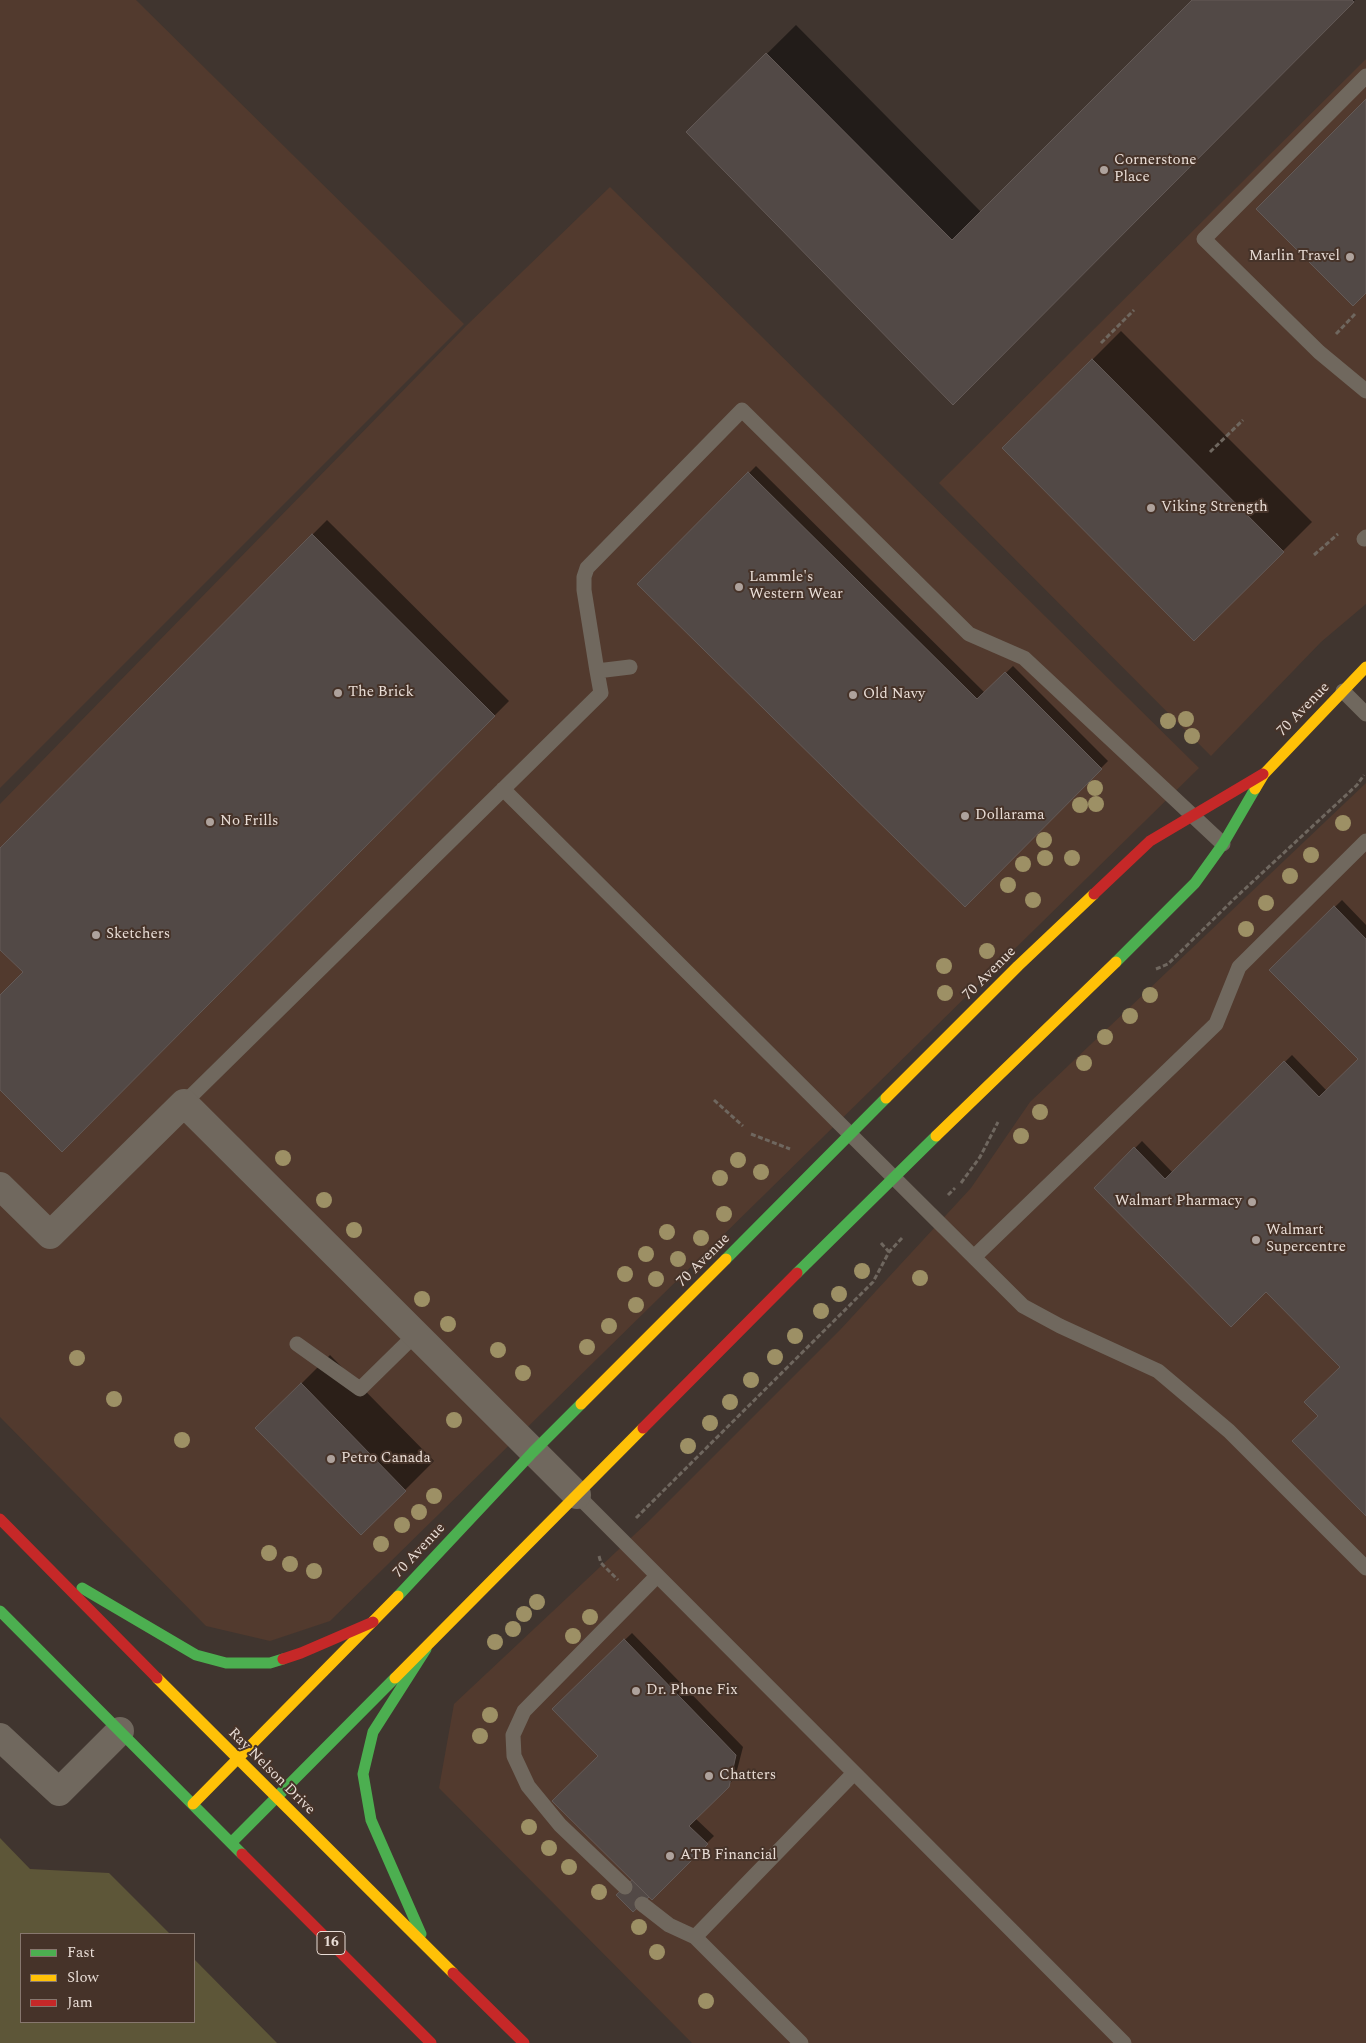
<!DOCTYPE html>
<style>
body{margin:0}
#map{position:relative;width:1366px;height:2043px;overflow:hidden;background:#40352f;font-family:Spectral,serif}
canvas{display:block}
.legend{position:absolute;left:20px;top:1933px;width:175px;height:90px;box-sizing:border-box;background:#463329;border:1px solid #87776e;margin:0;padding:6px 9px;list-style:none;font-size:15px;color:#e9ddd6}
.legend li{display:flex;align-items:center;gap:10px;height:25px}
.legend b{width:25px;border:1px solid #87776e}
</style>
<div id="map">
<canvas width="1366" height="2043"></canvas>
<ul class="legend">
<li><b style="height:6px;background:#4caf50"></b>Fast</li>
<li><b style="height:6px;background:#ffc107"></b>Slow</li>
<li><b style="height:6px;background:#c62828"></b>Jam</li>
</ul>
</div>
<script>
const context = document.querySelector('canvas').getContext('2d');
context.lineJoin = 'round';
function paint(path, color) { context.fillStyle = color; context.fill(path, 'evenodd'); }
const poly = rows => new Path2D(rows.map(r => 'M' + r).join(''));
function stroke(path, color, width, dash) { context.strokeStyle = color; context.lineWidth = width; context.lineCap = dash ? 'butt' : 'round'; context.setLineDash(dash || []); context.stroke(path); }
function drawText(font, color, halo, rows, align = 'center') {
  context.font = font + ' Spectral,serif'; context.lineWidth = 4; context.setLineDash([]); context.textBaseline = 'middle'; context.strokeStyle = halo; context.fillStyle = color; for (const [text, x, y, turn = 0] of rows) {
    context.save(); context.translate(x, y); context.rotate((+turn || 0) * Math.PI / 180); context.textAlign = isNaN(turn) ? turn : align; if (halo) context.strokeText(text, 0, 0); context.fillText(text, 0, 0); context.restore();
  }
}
paint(poly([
 [0,0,136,0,464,324,0,788],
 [1366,59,1366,604,1321,642,1211,756,939,483],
 [610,187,1199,768,330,1621,270,1641,206,1626,0,1417,0,804,466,326],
 [1366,783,1366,2043,692,2043,439,1788,454,1704,649,1521,840,1330,971,1188,1030,1102]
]), '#523a2e');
paint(poly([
 [0,1838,30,1869,109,1873,170,1934,21,1934,21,2022,194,2022,194,1959,277,2043,0,2043]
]), '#5d5638');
paint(poly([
 [1193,0,1355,0,953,403,688,132,796,25,981,212],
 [1121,331,1312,522,1194,640,1004,448],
 [756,466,985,693,1013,666,1108,761,965,905,639,584],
 [327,520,509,701,62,1150,0,1089,0,997,25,972,0,948,0,849],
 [1342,900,1366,925,1366,1514,1320,1416,1342,1367,1266,1291,1096,1188,1142,1141,1173,1173,1292,1055,1327,1091,1360,1059,1271,970],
 [330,1355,434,1461,361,1534,286,1399],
 [632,1633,743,1747,735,1778,695,1818,714,1836,652,1898,633,1880,600,1756,554,1709]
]), '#0007');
const building = poly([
 [1192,0,1352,0,1354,2,953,405,686,132,766,53,952,240,1192,0],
 [1366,99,1366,293,1353,306,1256,209,1366,99],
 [1092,359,1284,552,1194,641,1002,448,1092,359],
 [748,472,977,699,1005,672,1102,769,965,907,637,584,748,472],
 [312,534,495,716,62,1152,0,1090,0,995,23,972,0,950,0,848,312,534],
 [1334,906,1366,939,1366,1516,1292,1441,1318,1416,1304,1402,1340,1367,1266,1292,1231,1327,1094,1188,1134,1147,1165,1179,1284,1061,1319,1097,1358,1059,1269,970,1334,906],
 [301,1383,406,1491,361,1535,255,1428,301,1383],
 [624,1639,736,1755,729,1787,689,1826,708,1844,652,1900,552,1801,598,1756,552,1709,624,1639],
 [632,1880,649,1897,633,1912,616,1895,632,1880]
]);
paint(building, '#524946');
stroke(building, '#645a57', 1);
stroke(poly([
 [1336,334,1356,313],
 [1101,343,1134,310],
 [1210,452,1243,420],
 [1314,555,1338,534],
 [1156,969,1168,964,1234,899,1357,785,1364,775],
 [714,1100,743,1126],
 [751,1134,790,1149],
 [961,1183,980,1157,998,1122],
 [948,1195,955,1188],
 [881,1243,889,1252],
 [636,1518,873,1282,889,1252,903,1237],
 [599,1556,601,1563,618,1580]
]), '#6f675f', 3, [5, 2.5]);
stroke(poly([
 [1366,76,1204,239,1319,352,1366,391],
 [1364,539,1366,537],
 [597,671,584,590,584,577,587,568,742,410,969,634,1024,658,1223,844],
 [1343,691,1366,714],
 [503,789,1023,1306,1060,1326,1158,1371,1229,1431,1366,1568],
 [184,1103,601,693,597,671,630,667],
 [974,1257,1216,1024,1239,967,1366,841],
 [297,1344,360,1389,416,1334],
 [577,1495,1124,2043],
 [625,1887,560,1825,528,1786,514,1756,513,1735,524,1711,657,1576],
 [642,1904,669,1925,695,1937,801,2043],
 [695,1937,854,1773]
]), '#70685e', 15);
stroke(poly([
 [0,1186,50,1235,184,1103,577,1495],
 [0,1737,59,1792,120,1731]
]), '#70685e', 28);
stroke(poly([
 [1116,962,1195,883,1223,844,1255,789],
 [726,1259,886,1098],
 [797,1273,936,1136],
 [82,1588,196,1655,226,1663,270,1663,283,1659],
 [398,1596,533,1452,581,1404],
 [0,1611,242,1854],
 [231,1843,395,1678],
 [421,1934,371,1820,363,1774,373,1732,426,1649]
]), '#4caf50', 11);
stroke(poly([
 [1255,789,1264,774,1366,667],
 [886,1098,1018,966,1094,894],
 [936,1136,1116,962],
 [581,1404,726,1259],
 [157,1678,453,1973],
 [395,1678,643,1428],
 [193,1804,398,1596]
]), '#ffc107', 11);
stroke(poly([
 [1094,894,1150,841,1263,774],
 [643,1428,797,1273],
 [0,1519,157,1678],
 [283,1659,301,1653,373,1622],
 [242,1854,431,2043],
 [453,1973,524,2043]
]), '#c62828', 11);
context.fillStyle = '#9d9065';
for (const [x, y] of [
 [1186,719],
 [1168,721],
 [1192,736],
 [1095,788],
 [1096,804],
 [1080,805],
 [1343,823],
 [1044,840],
 [1311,855],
 [1045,858],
 [1072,858],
 [1023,864],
 [1290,876],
 [1008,885],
 [1033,900],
 [1266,903],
 [1246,929],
 [987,951],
 [944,966],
 [945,993],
 [1150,995],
 [1130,1016],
 [1105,1037],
 [1084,1063],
 [1040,1112],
 [1021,1136],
 [283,1158],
 [738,1160],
 [761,1172],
 [720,1178],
 [324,1200],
 [724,1214],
 [354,1230],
 [667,1232],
 [701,1238],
 [646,1254],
 [678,1259],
 [862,1271],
 [625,1274],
 [920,1278],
 [656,1279],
 [839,1294],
 [422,1299],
 [636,1305],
 [821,1311],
 [448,1324],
 [609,1326],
 [795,1336],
 [587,1347],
 [498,1350],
 [775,1357],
 [77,1358],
 [523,1373],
 [751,1380],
 [114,1399],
 [730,1402],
 [454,1420],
 [710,1423],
 [182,1440],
 [688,1446],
 [434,1496],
 [419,1512],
 [402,1525],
 [381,1544],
 [269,1553],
 [290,1564],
 [314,1571],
 [537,1602],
 [524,1614],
 [590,1617],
 [513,1629],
 [573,1636],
 [495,1642],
 [490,1715],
 [480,1736],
 [529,1827],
 [549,1848],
 [569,1867],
 [599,1892],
 [639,1927],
 [657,1952],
 [706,2001]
]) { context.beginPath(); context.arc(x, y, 8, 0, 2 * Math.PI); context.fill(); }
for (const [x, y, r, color] of [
 [1104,170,5,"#aea29c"],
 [1350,257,5,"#aea29c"],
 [1151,508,5,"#aea29c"],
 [739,587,5,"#aea29c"],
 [338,693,5,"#aea29c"],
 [853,695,5,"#aea29c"],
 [965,816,5,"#aea29c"],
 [210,822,5,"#aea29c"],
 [96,935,5,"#aea29c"],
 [1252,1202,5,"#aea29c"],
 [1256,1240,5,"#aea29c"],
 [331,1459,5,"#aea29c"],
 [636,1691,5,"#aea29c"],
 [709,1776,5,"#aea29c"],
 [670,1856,5,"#aea29c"]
]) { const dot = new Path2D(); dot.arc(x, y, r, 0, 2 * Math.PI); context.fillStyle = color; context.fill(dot); stroke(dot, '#463329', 2); }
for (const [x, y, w] of [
 [331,1943,28]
]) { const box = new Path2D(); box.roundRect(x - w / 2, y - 11.5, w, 23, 4); context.fillStyle = '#463329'; context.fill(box); stroke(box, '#e9ddd6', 1); }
drawText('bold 14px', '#e9ddd6', null, [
 ["16",331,1943]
]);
drawText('15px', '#e9ddd6', '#463329', [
 ["Cornerstone",1114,161],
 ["Place",1114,178],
 ["Marlin Travel",1340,257,"right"],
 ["Viking Strength",1161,508],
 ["Lammle's",749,578],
 ["Western Wear",749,595],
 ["The Brick",348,693],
 ["Old Navy",863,695],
 ["Dollarama",975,816],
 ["No Frills",220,822],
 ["Sketchers",106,935],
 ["Walmart Pharmacy",1242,1202,"right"],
 ["Walmart",1266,1231],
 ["Supercentre",1266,1248],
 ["Petro Canada",341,1459],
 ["Dr. Phone Fix",646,1691],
 ["Chatters",719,1776],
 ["ATB Financial",680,1856]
], 'left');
drawText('15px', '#e9ddd6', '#463329', [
 ["70 Avenue",1304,710,-46],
 ["70 Avenue",990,974,-45],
 ["70 Avenue",704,1261,-45],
 ["70 Avenue",420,1551,-47],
 ["Ray Nelson Drive",271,1772,45]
]);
</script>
